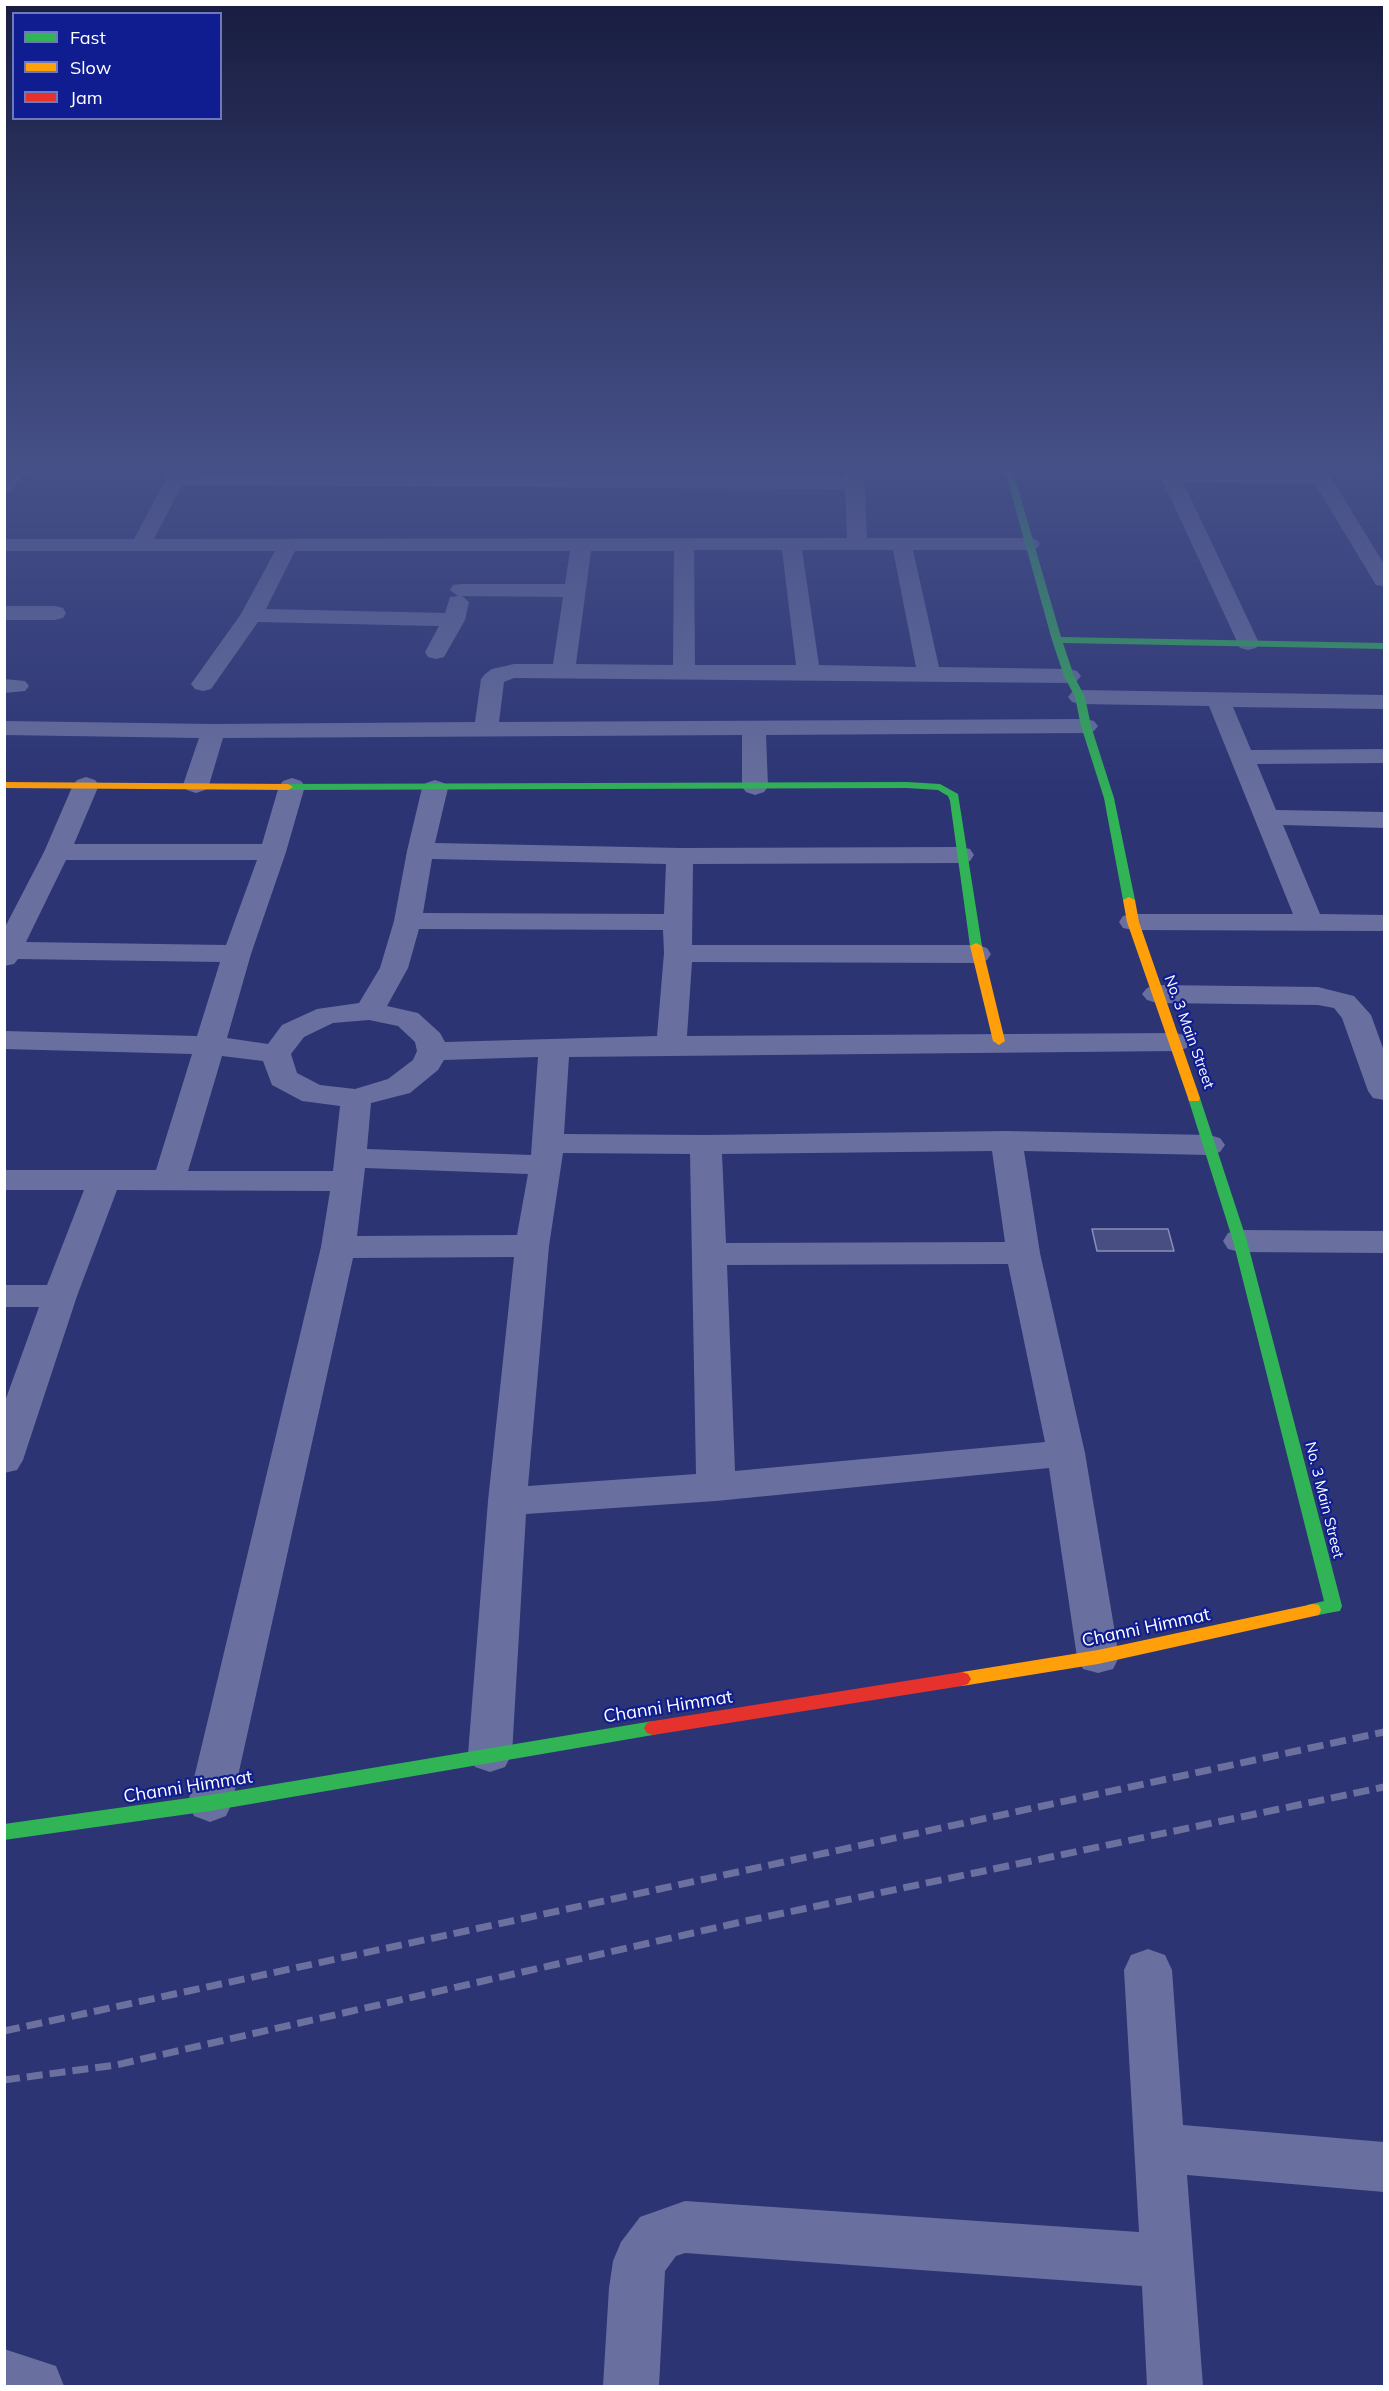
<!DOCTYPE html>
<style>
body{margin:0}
#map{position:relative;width:1389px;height:2391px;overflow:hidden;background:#2c3474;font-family:Mulish,sans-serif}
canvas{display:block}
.frame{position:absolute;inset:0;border:6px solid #fff;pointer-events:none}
.legend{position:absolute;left:12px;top:12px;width:210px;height:108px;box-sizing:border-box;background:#0f1d91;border:2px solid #6f77bd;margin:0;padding:8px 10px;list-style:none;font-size:18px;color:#fff}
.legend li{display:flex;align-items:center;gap:12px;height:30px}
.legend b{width:30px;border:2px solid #6f77bd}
</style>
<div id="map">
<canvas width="1389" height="2391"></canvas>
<div class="frame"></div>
<ul class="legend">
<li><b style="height:8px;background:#30b455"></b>Fast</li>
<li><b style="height:8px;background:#ff9f0a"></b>Slow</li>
<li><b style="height:8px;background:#e5322d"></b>Jam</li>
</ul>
</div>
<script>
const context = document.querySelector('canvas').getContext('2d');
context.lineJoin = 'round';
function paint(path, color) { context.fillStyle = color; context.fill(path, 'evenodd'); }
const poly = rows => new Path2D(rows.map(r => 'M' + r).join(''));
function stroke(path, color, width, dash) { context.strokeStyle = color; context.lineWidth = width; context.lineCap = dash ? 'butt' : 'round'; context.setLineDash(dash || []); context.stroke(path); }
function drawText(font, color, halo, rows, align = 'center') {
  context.font = font + ' Mulish,sans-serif'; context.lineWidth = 4.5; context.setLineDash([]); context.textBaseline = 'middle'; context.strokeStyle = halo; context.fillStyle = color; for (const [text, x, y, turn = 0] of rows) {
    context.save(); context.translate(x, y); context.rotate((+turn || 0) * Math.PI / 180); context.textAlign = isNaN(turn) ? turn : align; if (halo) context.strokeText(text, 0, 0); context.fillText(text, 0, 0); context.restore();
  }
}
const building = poly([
 [1092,1229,1168,1229,1174,1251,1097,1251,1092,1229]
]);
paint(building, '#484e82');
stroke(building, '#898eb5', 1.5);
paint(poly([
 [6,471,26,471,11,491,4,493,6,471],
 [170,471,190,471,188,473,845,477,844,471,864,471,867,538,1030,538,1037,540,1040,544,1037,548,1030,550,913,550,939,667,1069,669,1077,671,1081,676,1077,681,1069,683,514,678,504,682,499,722,1086,719,1094,721,1098,726,1094,731,1086,733,766,735,768,787,764,792,755,795,746,792,742,787,742,735,223,738,209,785,205,790,196,793,187,790,183,785,199,738,4,735,4,721,213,724,475,722,481,679,485,674,492,669,514,664,553,664,563,597,462,596,469,602,465,620,444,657,436,659,428,657,425,652,439,626,258,622,211,689,203,691,195,689,191,684,241,614,275,551,4,551,4,539,134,539,170,471],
 [182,485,845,489,847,538,154,539,182,485],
 [694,550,782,550,796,665,695,665,694,550],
 [802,550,893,550,916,667,819,665,802,550],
 [295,551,570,551,565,584,461,584,453,585,450,590,458,596,450,597,445,613,266,609,295,551],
 [591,551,674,551,673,665,576,664,591,551],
 [1158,471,1327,471,1384,564,1384,586,1376,585,1373,580,1315,484,1183,482,1259,643,1256,648,1248,650,1240,648,1158,471],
 [4,606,55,606,63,608,66,613,63,618,55,620,4,620,4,606],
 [4,679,25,681,29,686,25,691,4,693,4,679],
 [1080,690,1384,695,1384,709,1233,707,1251,750,1384,749,1384,763,1257,764,1276,810,1384,812,1384,828,1283,825,1320,914,1384,915,1384,931,1133,930,1123,928,1119,922,1123,916,1133,914,1293,914,1209,706,1080,704,1072,702,1068,697,1072,692,1080,690],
 [86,777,95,780,99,785,74,844,262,844,279,786,283,781,292,778,301,781,305,786,286,852,251,954,227,1038,268,1044,282,1025,317,1009,359,1003,380,968,394,921,407,851,422,788,426,783,435,780,444,783,448,788,435,843,680,848,961,847,970,849,974,855,970,861,961,863,693,864,692,945,977,945,987,948,991,954,987,960,977,963,692,962,687,1036,1176,1033,1187,1036,1191,1042,1187,1048,1176,1051,569,1057,564,1134,706,1135,1007,1131,1209,1135,1220,1138,1225,1145,1220,1152,1209,1155,1024,1151,1040,1253,1085,1453,1119,1657,1113,1669,1098,1673,1083,1669,1077,1657,1049,1468,716,1501,526,1514,512,1754,505,1767,490,1772,475,1767,468,1754,488,1501,514,1257,353,1258,232,1803,226,1816,210,1822,194,1816,188,1803,321,1247,330,1191,117,1190,77,1296,23,1460,17,1470,4,1473,4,1404,39,1307,4,1307,4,1285,47,1285,84,1190,4,1190,4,1170,156,1170,192,1054,4,1049,4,1031,197,1036,220,962,18,959,14,964,4,966,4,929,44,852,73,785,77,780,86,777],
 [432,859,666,864,664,914,423,913,432,859],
 [66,860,257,860,226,945,26,942,66,860],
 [419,929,663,930,664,953,657,1036,445,1042,440,1033,418,1013,387,1006,408,968,419,929],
 [369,1020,398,1026,415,1042,417,1051,413,1060,388,1079,355,1089,320,1085,297,1073,291,1054,304,1037,333,1023,369,1020],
 [222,1056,263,1061,272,1085,302,1101,340,1106,333,1171,188,1171,222,1056],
 [538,1057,531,1155,367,1149,371,1103,410,1093,438,1070,444,1060,538,1057],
 [992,1151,1005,1242,726,1243,722,1154,992,1151],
 [563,1153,690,1154,696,1474,528,1486,549,1246,563,1153],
 [365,1168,528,1174,517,1235,357,1236,365,1168],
 [1008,1264,1045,1442,735,1471,727,1265,1008,1264],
 [1157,985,1318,987,1354,996,1371,1015,1384,1051,1384,1100,1373,1098,1368,1091,1342,1018,1334,1008,1318,1005,1157,1003,1147,1000,1142,994,1147,988,1157,985],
 [1240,1230,1384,1231,1384,1253,1240,1252,1228,1249,1223,1241,1228,1233,1240,1230],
 [1148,1949,1165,1955,1172,1970,1183,2125,1384,2142,1384,2192,1187,2175,1203,2386,1147,2386,1142,2286,685,2253,676,2256,665,2271,659,2386,603,2386,609,2288,613,2261,621,2242,640,2217,685,2201,1139,2232,1124,1970,1131,1955,1148,1949],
 [4,2349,56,2366,64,2386,4,2386,4,2349]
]), '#69709f');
paint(poly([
 [1005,471,1013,471,1061,637,1384,643,1384,649,1063,643,1074,676,1085,697,1091,726,1114,798,1135,900,1133,902,1129,903,1123,900,1104,798,1081,726,1075,697,1064,676,1052,640,1005,471],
 [907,782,940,784,958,794,982,946,980,948,976,949,970,946,950,801,948,796,938,790,907,788,288,790,283,787,288,784,907,782],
 [1194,1094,1200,1098,1247,1241,1342,1606,1340,1611,1334,1612,1313,1616,1307,1615,1305,1610,1307,1605,1324,1601,1233,1241,1188,1098,1194,1094],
 [653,1721,659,1723,662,1728,659,1733,653,1735,210,1811,4,1840,4,1824,210,1795,653,1721]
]), '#30b455');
paint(poly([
 [4,782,288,784,293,787,288,790,4,788,4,782],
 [1129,897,1135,900,1139,922,1200,1098,1199,1101,1189,1101,1188,1098,1127,922,1123,900,1129,897],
 [976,943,982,946,1005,1041,999,1045,993,1041,970,946,976,943],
 [1313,1604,1319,1605,1321,1610,1319,1615,1098,1664,962,1686,956,1684,953,1679,956,1674,962,1672,1098,1650,1313,1604]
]), '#ff9f0a');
paint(poly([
 [962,1672,968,1674,971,1679,968,1684,962,1686,653,1735,647,1733,644,1728,647,1723,653,1721,962,1672]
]), '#e5322d');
stroke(poly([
 [4,2031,1384,1732],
 [4,2080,116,2065,741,1922,1384,1787]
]), '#6c709f', 7, [16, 7]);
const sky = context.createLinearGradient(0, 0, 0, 806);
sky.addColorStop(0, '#181d40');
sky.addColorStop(0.58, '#455088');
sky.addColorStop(1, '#45508800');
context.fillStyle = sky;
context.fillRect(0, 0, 1389, 806);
drawText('15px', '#fff', '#0f1d91', [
 ["No. 3 Main Street",1189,1032,70],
 ["No. 3 Main Street",1324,1500,76]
]);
drawText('18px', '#fff', '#0f1d91', [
 ["Channi Himmat",1146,1628,-12],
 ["Channi Himmat",668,1707,-9],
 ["Channi Himmat",188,1787,-9]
]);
</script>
